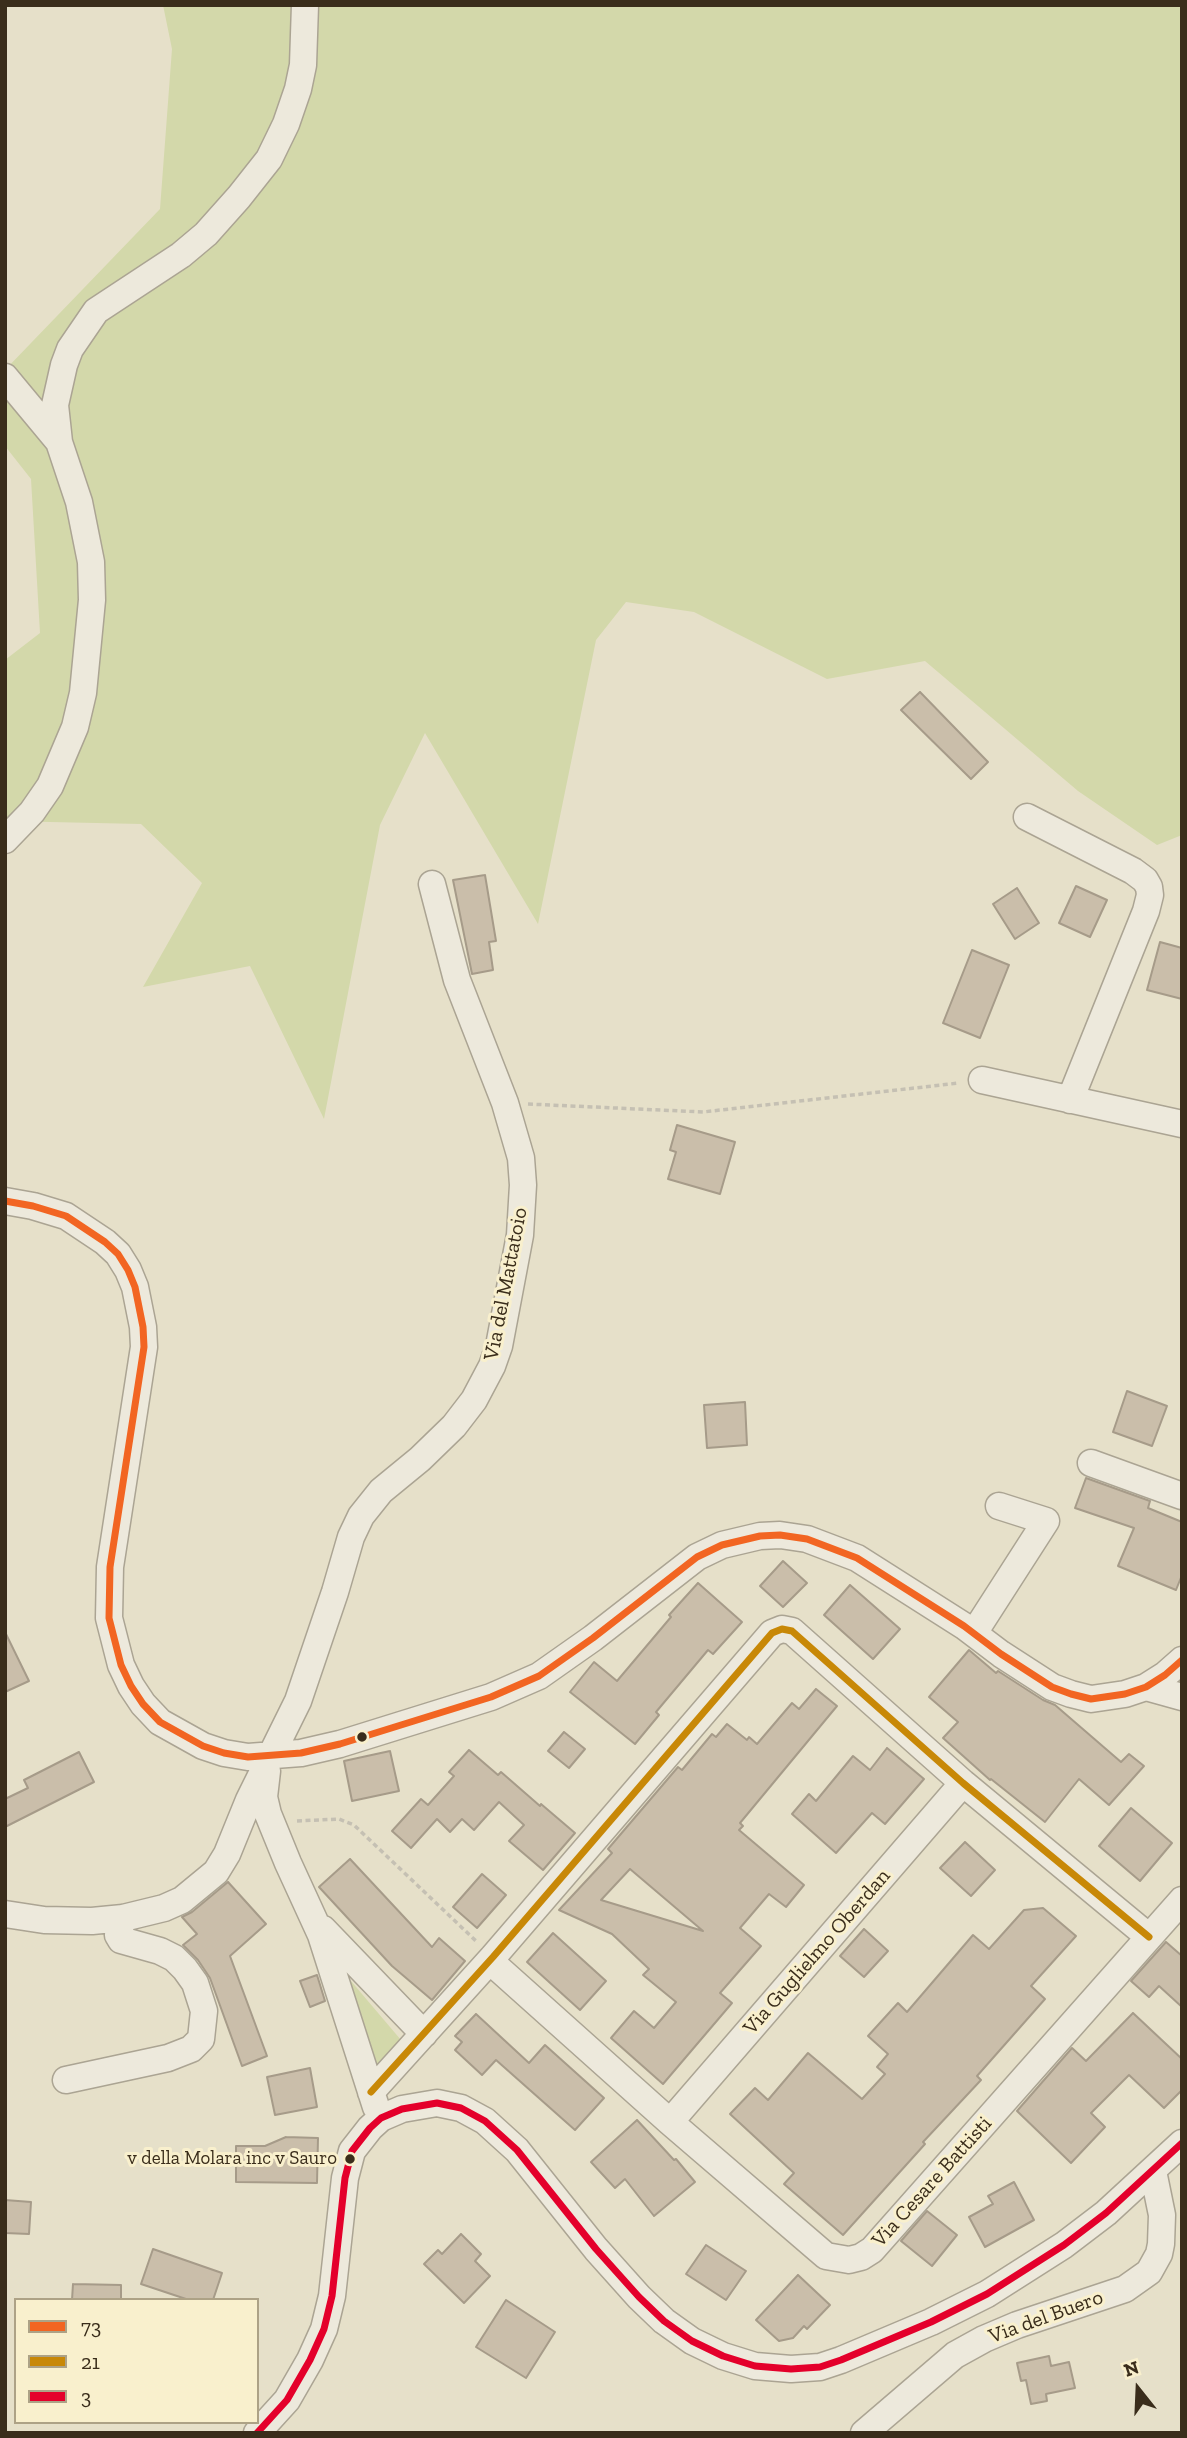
<!DOCTYPE html>
<style>
body{margin:0}
#map{position:relative;width:1187px;height:2438px;overflow:hidden;background:#e6e0c9;font-family:"Zilla Slab",serif}
canvas{display:block}
.frame{position:absolute;inset:0;border:7px solid #3a2d1b;pointer-events:none}
.legend{position:absolute;left:14px;top:2298px;width:245px;height:126px;box-sizing:border-box;background:#f9f0cd;border:2px solid #ada286;margin:0;padding:9px 12px;list-style:none;font-size:21px;color:#3a2d1b}
.legend li{display:flex;align-items:center;gap:14px;height:35px}
.legend b{width:35px;border:2px solid #ada286}
.north{position:absolute;left:1103px;top:2354px;width:70px;height:70px;-webkit-text-stroke:5px #f9f0cd;paint-order:stroke;rotate:342deg;font-size:19px;font-weight:700;line-height:28px;text-align:center;color:#3a2d1b}
.north::after{content:'';display:block;margin:auto;width:24px;height:32px;background:#3a2d1b;clip-path:polygon(50% 0,100% 100%,50% 72%,0 100%)}
</style>
<div id="map">
<canvas width="1187" height="2438"></canvas>
<div class="frame"></div>
<ul class="legend">
<li><b style="height:9px;background:#f26522"></b>73</li>
<li><b style="height:9px;background:#c88807"></b>21</li>
<li><b style="height:9px;background:#e4002b"></b>3</li>
</ul>
<div class="north">N</div>
</div>
<script>
const context = document.querySelector('canvas').getContext('2d');
context.lineJoin = 'round';
function paint(path, color) { context.fillStyle = color; context.fill(path, 'evenodd'); }
const poly = rows => new Path2D(rows.map(r => 'M' + r).join(''));
function stroke(path, color, width, dash) { context.strokeStyle = color; context.lineWidth = width; context.lineCap = dash ? 'butt' : 'round'; context.setLineDash(dash || []); context.stroke(path); }
function drawText(font, color, halo, rows, align = 'center') {
  context.font = font + ' "Zilla Slab",serif'; context.lineWidth = 6; context.setLineDash([]); context.textBaseline = 'middle'; context.strokeStyle = halo; context.fillStyle = color; for (const [text, x, y, turn = 0] of rows) {
    context.save(); context.translate(x, y); context.rotate((+turn || 0) * Math.PI / 180); context.textAlign = isNaN(turn) ? turn : align; if (halo) context.strokeText(text, 0, 0); context.fillText(text, 0, 0); context.restore();
  }
}
paint(poly([
 [163,5,1182,5,1182,835,1157,845,1078,791,925,661,827,679,694,612,626,602,596,640,538,924,425,733,380,825,324,1119,250,966,143,987,202,883,141,824,5,821,5,660,40,633,31,479,5,446,5,370,160,209,172,49],
 [345,1974,401,2040,377,2065]
]), '#d3d8aa');
const building = poly([
 [920,692,988,762,971,779,901,710,920,692],
 [485,875,496,941,489,942,493,970,472,974,453,880,485,875],
 [1076,886,1107,900,1090,937,1059,923,1076,886],
 [1017,888,1039,923,1015,939,993,904,1017,888],
 [1160,942,1182,948,1182,999,1147,990,1160,942],
 [972,950,1009,965,980,1038,943,1023,972,950],
 [677,1125,735,1142,720,1194,668,1179,676,1152,670,1150,677,1125],
 [1127,1391,1167,1406,1152,1446,1113,1432,1127,1391],
 [745,1402,747,1445,707,1448,704,1405,745,1402],
 [1086,1478,1150,1501,1148,1508,1182,1522,1182,1575,1176,1590,1118,1566,1134,1528,1075,1508,1086,1478],
 [783,1561,807,1583,783,1607,760,1586,783,1561],
 [698,1583,742,1622,713,1654,708,1650,656,1712,659,1715,635,1744,570,1692,594,1662,617,1681,671,1617,669,1615,698,1583],
 [850,1585,900,1629,873,1659,824,1615,850,1585],
 [5,1632,29,1681,5,1692,5,1632],
 [969,1650,996,1673,998,1671,1043,1700,1055,1705,1121,1762,1129,1754,1144,1766,1109,1805,1079,1779,1045,1822,991,1779,990,1780,943,1738,958,1722,929,1697,969,1650],
 [816,1689,837,1706,740,1823,743,1826,739,1830,804,1885,786,1907,769,1894,740,1928,761,1946,720,1993,732,2003,663,2084,611,2038,634,2011,654,2028,676,2002,643,1975,649,1969,612,1934,559,1910,612,1853,608,1849,678,1767,682,1770,712,1734,716,1737,727,1724,747,1740,749,1737,757,1744,792,1703,799,1709,816,1689],
 [630,1869,703,1931,601,1900,630,1869],
 [564,1732,585,1749,569,1768,548,1751,564,1732],
 [887,1748,924,1779,885,1824,872,1813,836,1853,792,1814,809,1794,816,1801,853,1756,870,1770,887,1748],
 [469,1750,498,1775,501,1772,540,1806,541,1804,575,1833,543,1870,509,1841,524,1825,499,1802,474,1830,462,1819,450,1832,437,1819,411,1848,392,1831,421,1799,428,1805,454,1776,449,1772,469,1750],
 [390,1751,399,1791,352,1801,344,1761,390,1751],
 [79,1752,94,1782,5,1827,5,1799,28,1788,24,1780,79,1752],
 [1131,1808,1172,1843,1140,1881,1099,1846,1131,1808],
 [965,1842,995,1870,971,1896,940,1868,965,1842],
 [350,1859,432,1947,439,1938,465,1961,432,2000,392,1966,319,1887,350,1859],
 [482,1874,506,1895,477,1928,453,1907,482,1874],
 [228,1882,266,1924,230,1956,267,2056,242,2066,210,1978,198,1960,183,1945,197,1934,182,1917,192,1912,228,1882],
 [1043,1908,1076,1936,1031,1986,1045,1999,977,2076,981,2080,923,2142,925,2144,843,2235,784,2184,794,2173,730,2114,755,2088,768,2100,808,2053,862,2099,885,2074,877,2067,888,2054,868,2036,898,2003,907,2012,973,1935,989,1949,1024,1910,1043,1908],
 [864,1929,888,1951,864,1977,840,1956,864,1929],
 [553,1933,606,1981,580,2010,527,1962,553,1933],
 [1166,1942,1182,1956,1182,2007,1159,1986,1149,1997,1131,1981,1166,1942],
 [317,1975,325,2001,310,2007,300,1981,317,1975],
 [1133,2013,1182,2059,1182,2090,1164,2108,1129,2075,1091,2113,1105,2127,1071,2163,1017,2111,1072,2048,1086,2061,1133,2013],
 [476,2014,529,2063,545,2045,604,2098,575,2130,496,2060,482,2075,455,2050,462,2042,455,2036,476,2014],
 [310,2068,317,2107,275,2115,267,2077,310,2068],
 [637,2120,674,2160,676,2159,695,2182,654,2216,625,2179,615,2188,591,2162,637,2120],
 [286,2137,318,2138,317,2183,236,2182,236,2146,265,2146,286,2137],
 [1014,2182,1034,2220,985,2247,969,2217,993,2204,988,2196,1014,2182],
 [5,2200,31,2202,29,2234,5,2233,5,2200],
 [927,2211,957,2235,932,2266,901,2241,927,2211],
 [461,2234,481,2254,475,2261,490,2276,464,2303,424,2264,438,2250,442,2254,461,2234],
 [706,2245,746,2271,726,2300,686,2274,706,2245],
 [153,2249,222,2273,213,2300,189,2300,141,2284,153,2249],
 [798,2275,830,2305,807,2329,804,2326,793,2338,779,2341,756,2320,798,2275],
 [73,2284,121,2285,121,2300,72,2300,73,2284],
 [506,2300,555,2332,526,2378,476,2347,506,2300],
 [1049,2356,1051,2366,1069,2362,1075,2388,1046,2394,1047,2401,1031,2404,1026,2380,1021,2381,1017,2363,1049,2356]
]);
paint(building, '#cabeaa');
stroke(building, '#a69b89', 2);
const minor = poly([
 [5,377,59,442],
 [1027,817,1133,871,1145,880,1149,887,1150,895,1146,911,1070,1100],
 [5,840,32,812,50,786,75,727,83,693,92,600,91,562,79,502,59,442,55,405,64,365,70,349,96,311,181,255,206,234,239,197,269,159,286,124,298,89,303,65,305,5],
 [982,1080,1182,1124],
 [5,1201,33,1206,66,1216,105,1242,118,1254,128,1270,135,1287,143,1327,144,1347,110,1567,109,1618,121,1665,131,1686,143,1704,160,1722,203,1746,224,1753,248,1757,301,1753,340,1744,491,1697,539,1676,593,1638,697,1557,722,1545,760,1536,780,1535,807,1539,857,1558,964,1626,1001,1654,1052,1687,1071,1694,1091,1699,1125,1694,1146,1687,1165,1675,1182,1660],
 [1091,1463,1182,1496],
 [974,1633,1046,1521,999,1506],
 [1146,1687,1182,1697],
 [267,1771,264,1797,268,1814,288,1863,321,1935,376,2107],
 [5,1914,44,1920,92,1921,123,1918,164,1908,182,1900,216,1872,227,1854,249,1800,298,1701,335,1592,351,1537,361,1516,381,1491,420,1459,454,1426,474,1400,492,1366,499,1346,520,1235,523,1185,521,1158,505,1103,457,980,432,884],
 [323,1929,424,2034],
 [490,1961,670,2122,826,2256,849,2260,861,2257,872,2250,1182,1900],
 [66,2080,168,2058,191,2049,201,2039,204,2011,195,1983,185,1969,174,1958,160,1951,121,1940,118,1935,123,1918],
 [371,2092,493,1957,772,1633,782,1629,792,1631,963,1783,1149,1937],
 [670,2122,963,1783],
 [257,2433,287,2400,310,2360,324,2329,332,2296,345,2178,352,2151,370,2128,381,2118,402,2109,437,2103,461,2108,485,2121,517,2150,596,2249,639,2297,664,2321,692,2341,723,2356,755,2366,791,2369,820,2367,841,2360,931,2322,987,2294,1064,2245,1106,2213,1182,2143],
 [864,2433,955,2355,984,2339,1017,2325,1125,2289,1149,2272,1159,2254,1161,2244,1162,2215,1153,2171]
]);
stroke(minor, '#aba493', 29);
stroke(poly([
 [528,1104,703,1112,959,1083],
 [297,1821,339,1819,354,1825,476,1941]
]), '#c5c0b3', 3.5, [5, 3.5]);
stroke(minor, '#ede9dc', 26);
stroke(poly([
 [5,1201,33,1206,66,1216,105,1242,118,1254,128,1270,135,1287,143,1327,144,1347,110,1567,109,1618,121,1665,131,1686,143,1704,160,1722,203,1746,224,1753,248,1757,301,1753,340,1744,491,1697,539,1676,593,1638,697,1557,722,1545,760,1536,780,1535,807,1539,857,1558,964,1626,1001,1654,1052,1687,1071,1694,1091,1699,1125,1694,1146,1687,1165,1675,1182,1660]
]), '#f26522', 7);
stroke(poly([
 [371,2092,493,1957,772,1633,782,1629,792,1631,963,1783,1149,1937]
]), '#c88807', 7);
stroke(poly([
 [257,2433,287,2400,310,2360,324,2329,332,2296,345,2178,352,2151,370,2128,381,2118,402,2109,437,2103,461,2108,485,2121,517,2150,596,2249,639,2297,664,2321,692,2341,723,2356,755,2366,791,2369,820,2367,841,2360,931,2322,987,2294,1064,2245,1106,2213,1182,2143]
]), '#e4002b', 7);
for (const [x, y, r, color] of [
 [362,1737,6,"#3a2d1b"],
 [350,2159,6,"#3a2d1b"]
]) { const dot = new Path2D(); dot.arc(x, y, r, 0, 2 * Math.PI); context.fillStyle = color; context.fill(dot); stroke(dot, '#f9f0cd', 2.5); }
drawText('19px', '#3a2d1b', '#f9f0cd', [
 ["v della Molara inc v Sauro",337,2159]
], 'right');
drawText('21px', '#3a2d1b', '#f9f0cd', [
 ["Via del Mattatoio",506,1284,-79],
 ["Via Guglielmo Oberdan",817,1952,-49],
 ["Via Cesare Battisti",932,2182,-48],
 ["Via del Buero",1046,2317,-20]
]);
</script>
